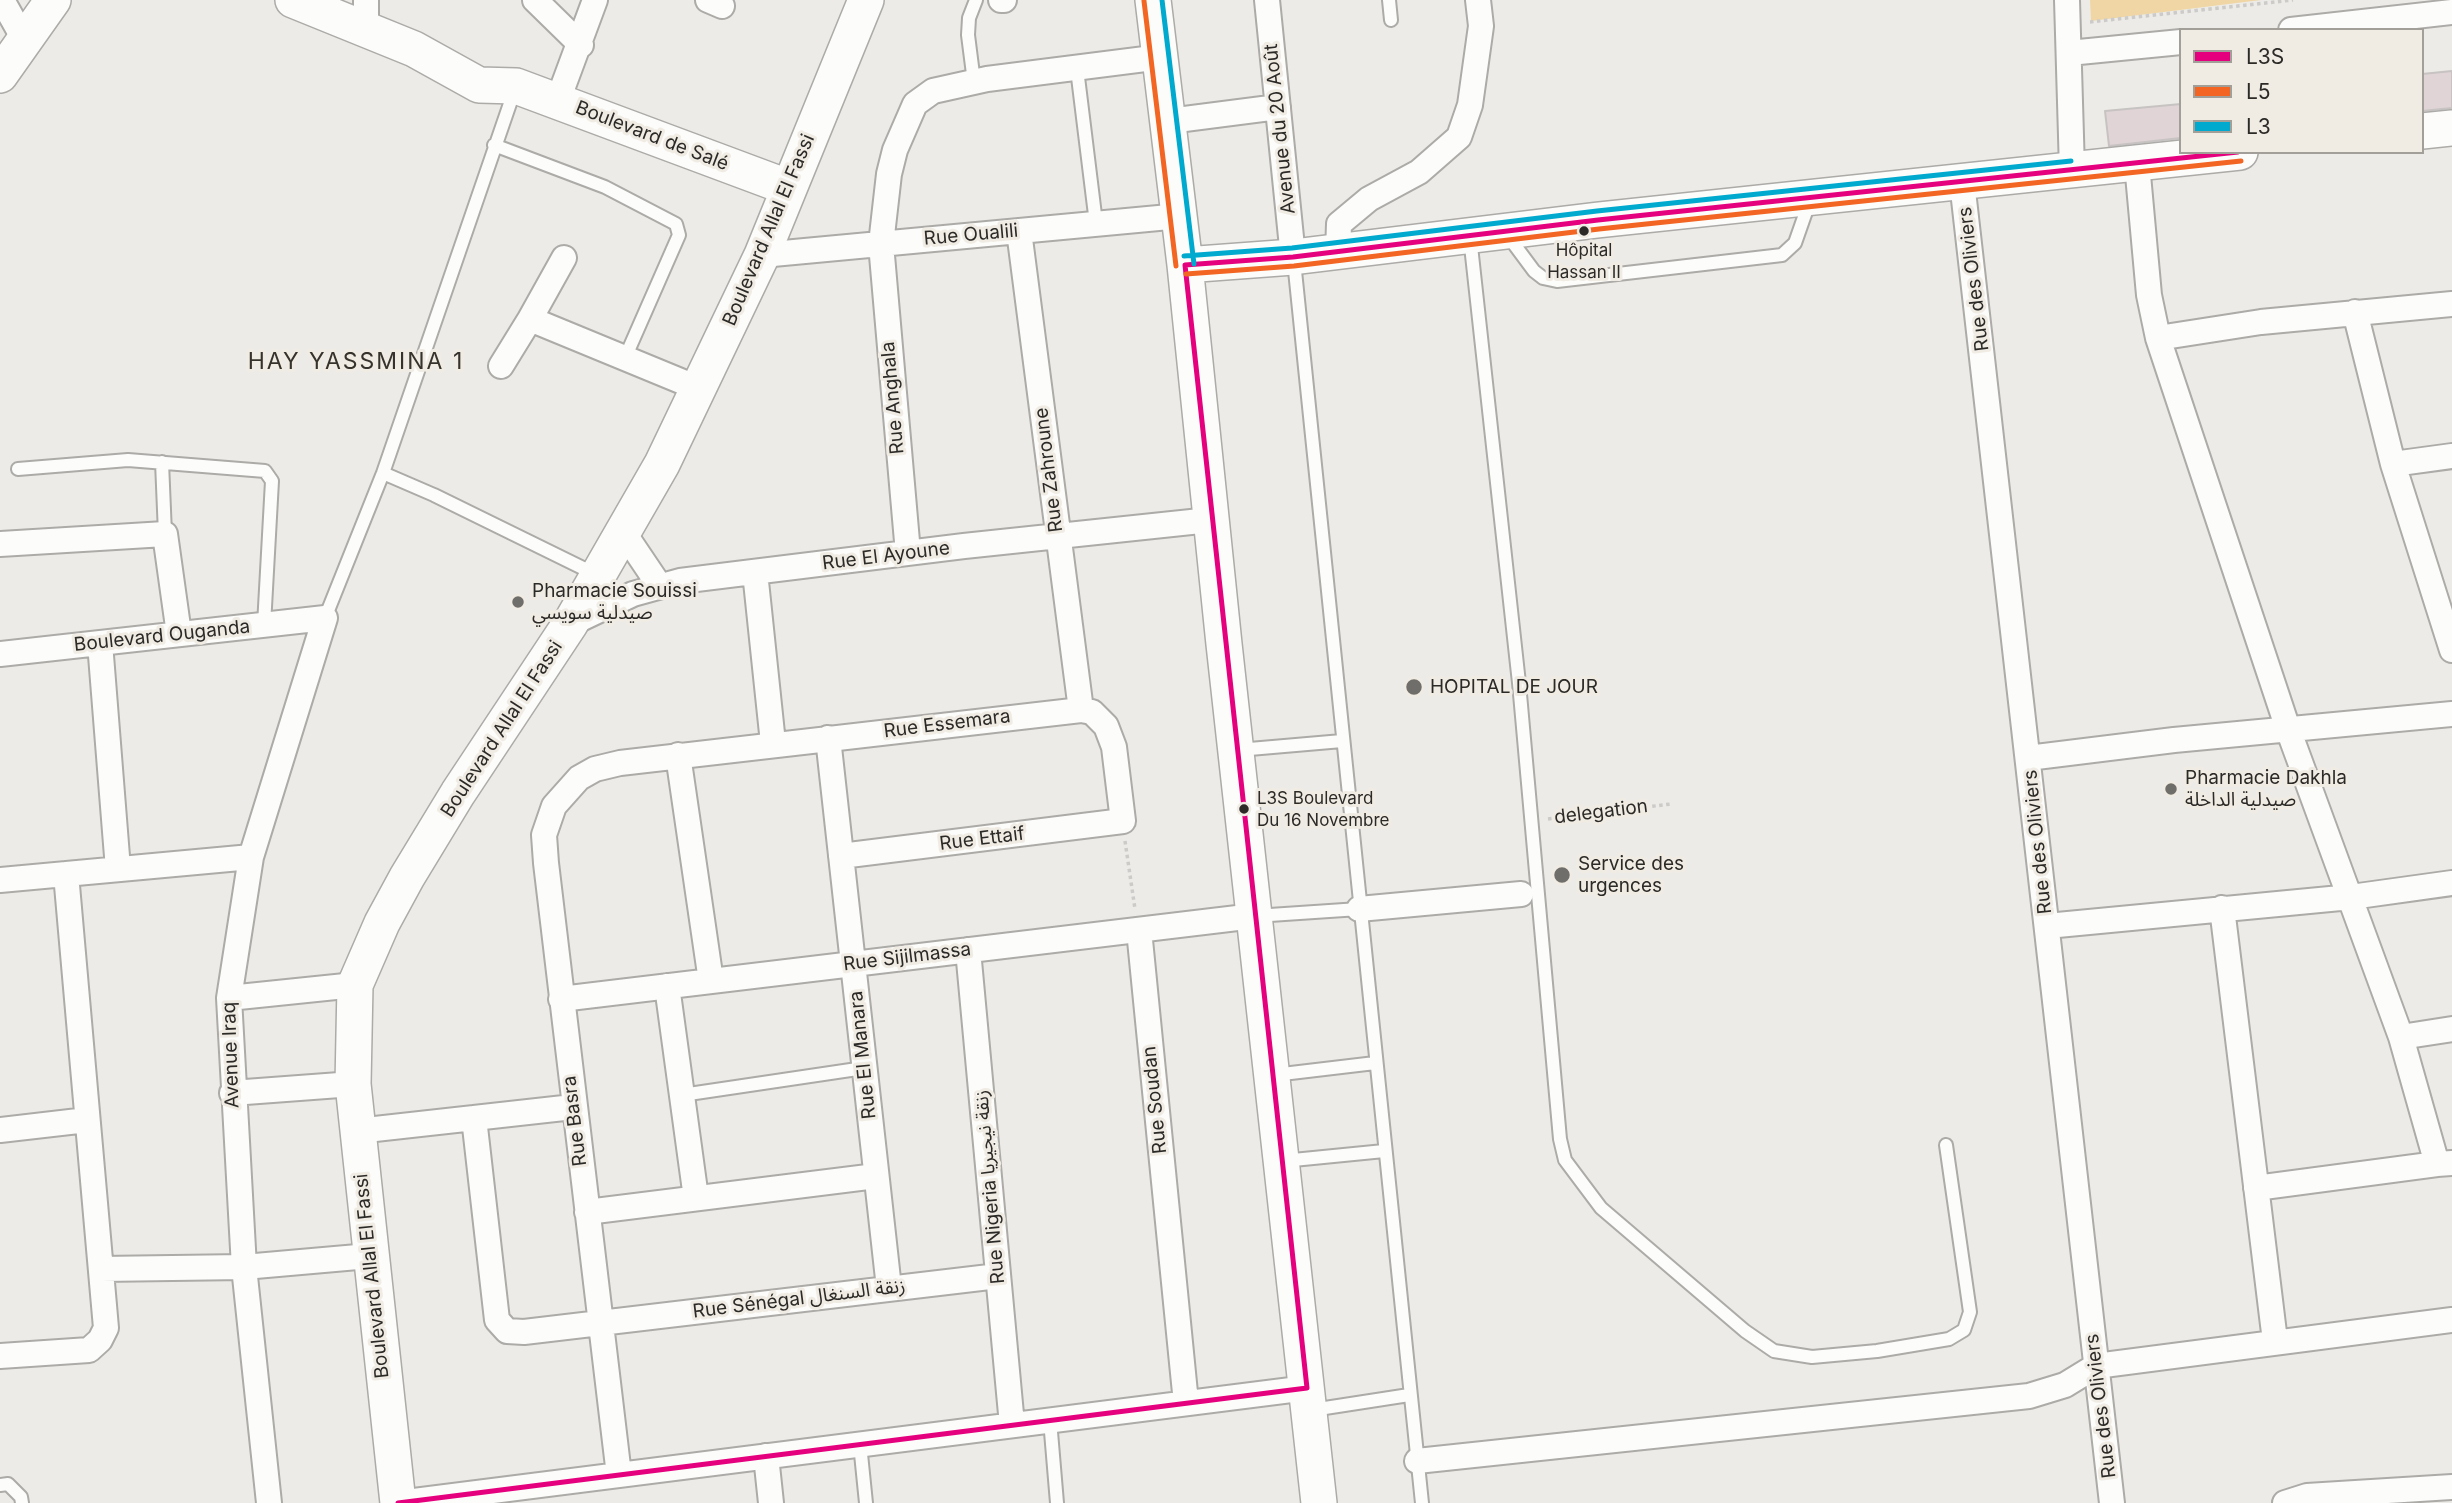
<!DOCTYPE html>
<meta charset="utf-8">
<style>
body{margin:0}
#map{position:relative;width:2452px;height:1503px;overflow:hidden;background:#edebe7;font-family:Inter,sans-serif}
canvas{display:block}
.legend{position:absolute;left:2179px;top:28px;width:245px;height:126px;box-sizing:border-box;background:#f0ece4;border:2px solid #a29e98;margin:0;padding:9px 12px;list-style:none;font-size:21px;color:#2c2a27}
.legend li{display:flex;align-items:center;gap:14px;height:35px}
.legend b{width:35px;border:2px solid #a29e98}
</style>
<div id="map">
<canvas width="2452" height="1503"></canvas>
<ul class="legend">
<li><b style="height:9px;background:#e5007d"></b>L3S</li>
<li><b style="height:9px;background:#f26522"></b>L5</li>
<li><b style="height:9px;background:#00a9ce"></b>L3</li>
</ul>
</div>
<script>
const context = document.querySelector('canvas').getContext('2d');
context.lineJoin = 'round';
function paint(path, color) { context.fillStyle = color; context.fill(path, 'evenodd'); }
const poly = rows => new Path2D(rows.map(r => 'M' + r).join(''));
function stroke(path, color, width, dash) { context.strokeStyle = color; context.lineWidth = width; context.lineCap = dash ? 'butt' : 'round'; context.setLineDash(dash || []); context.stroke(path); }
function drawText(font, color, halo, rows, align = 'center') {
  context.font = font + ' Inter,"Noto Sans Arabic",sans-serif'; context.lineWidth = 6; context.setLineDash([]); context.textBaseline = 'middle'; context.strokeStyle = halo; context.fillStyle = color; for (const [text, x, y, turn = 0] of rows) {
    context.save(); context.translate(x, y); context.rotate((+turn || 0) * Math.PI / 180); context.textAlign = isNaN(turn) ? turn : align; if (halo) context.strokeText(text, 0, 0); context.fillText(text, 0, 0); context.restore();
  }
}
paint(poly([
 [2090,0,2261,0,2091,21]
]), '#efd6a4');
const building = poly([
 [2452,71,2452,108,2422,111,2422,74,2452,71],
 [2181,104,2181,138,2109,146,2105,111,2181,104]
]);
paint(building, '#e0d4d6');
stroke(building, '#c6c3c2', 2);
const lane = poly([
 [1389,0,1391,20],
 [1077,69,1096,223],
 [974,82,968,35,969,18,976,0],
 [494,145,605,187,676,224,679,235,625,358],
 [1508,236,1534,271,1543,278,1557,281,1782,255,1795,243,1809,203],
 [1470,237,1519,683,1560,1139,1565,1160,1601,1208,1745,1331,1774,1351,1812,1357,1877,1351,1949,1339,1964,1330,1970,1312,1946,1145],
 [1294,261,1422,1503],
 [162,462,165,534],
 [18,469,128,460,265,471,272,481,264,625],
 [383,473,434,495,595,574],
 [325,618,383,473,515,89],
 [1238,750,1342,741],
 [1255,916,1359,909],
 [1274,1075,1375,1063],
 [682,1095,864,1068],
 [1283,1161,1384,1151],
 [1312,1410,1409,1395],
 [1050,1420,1057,1503],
 [860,1444,866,1503],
 [0,1485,8,1484,21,1497,22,1503]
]);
const street = poly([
 [2,0,25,41],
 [535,0,581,45],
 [708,0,722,6],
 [1001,0,1004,0],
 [1267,0,1293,257],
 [2067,0,2072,170],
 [366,27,366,0],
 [2291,30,2452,12],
 [2069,53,2181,42],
 [558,100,595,0],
 [1169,121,1278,107],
 [2137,164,2149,295,2158,338,2288,729,2401,1037,2437,1164,2452,1163],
 [1962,182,2112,1503],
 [1019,231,1081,710],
 [1338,252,1339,224,1369,199,1419,172,1459,137,1470,105,1481,26,1478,0],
 [762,255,1180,216],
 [564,258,530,319,700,389],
 [2355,312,2393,464,2452,650],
 [2158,338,2261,322,2452,304],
 [501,366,530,319],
 [2393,464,2452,456],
 [624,533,659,585],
 [0,544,165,534,179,634],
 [908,553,881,244,889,174,895,150,915,104,933,91,987,79,1161,57],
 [755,572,773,743],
 [570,624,633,594,680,581,964,546,1210,520],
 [100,643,118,869],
 [0,654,325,618,251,857,229,998,244,1267,269,1503],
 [828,738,889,1288],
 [678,755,711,981],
 [2028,758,2174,740,2452,714],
 [0,880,251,857],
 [2222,908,2275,1341],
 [1359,909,1521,894],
 [2047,926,2351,897,2452,883],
 [1139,930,1186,1403],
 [968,950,1012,1425],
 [667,986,696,1198],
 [229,998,355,985],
 [561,999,1254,916],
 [2401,1037,2452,1029],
 [232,1093,353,1084],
 [474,1118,497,1320,507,1331,524,1332,998,1276],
 [0,1130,87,1120],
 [357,1131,573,1107],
 [2256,1188,2437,1164],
 [587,1212,876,1176],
 [101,1269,244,1267,369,1256],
 [0,1356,89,1350,100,1340,106,1328,66,874],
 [766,1456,771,1503],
 [1417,1461,2029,1396,2065,1385,2096,1366,2452,1320],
 [619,1475,546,863,544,835,554,806,579,778,595,769,620,763,1081,710,1092,712,1106,726,1114,747,1123,821,841,856],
 [398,1503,1307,1388],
 [2285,1503,2307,1496,2452,1487]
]);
const secondary = poly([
 [293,0,414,49,479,85,516,86,787,187],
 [1153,0,1185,265,1224,644,1319,1503],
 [0,75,53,0],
 [2422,131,2452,128],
 [1185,265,1293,257,1598,220,2240,152],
 [398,1503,353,1084,355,985,382,923,407,877,458,793,570,624,662,464,762,255,866,0]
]);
stroke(lane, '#acaba8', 16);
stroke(street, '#acaba8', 28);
stroke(secondary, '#acaba8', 38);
stroke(poly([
 [2090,22,2293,0],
 [1548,819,1671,804],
 [1125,841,1135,909]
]), '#cccbc9', 3.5, [3.5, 3.5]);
stroke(lane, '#fcfcfb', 12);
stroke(street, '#fcfcfb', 24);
stroke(secondary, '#fcfcfb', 35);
stroke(poly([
 [398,1503,1307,1388,1185,265,1293,257,1598,220,2238,152]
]), '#e5007d', 5);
stroke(poly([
 [1144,1,1176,266],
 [1186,274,1294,266,1599,229,2241,161]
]), '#f26522', 5);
stroke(poly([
 [1162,0,1194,264],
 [1184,256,1292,248,1597,211,2071,161]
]), '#00a9ce', 5);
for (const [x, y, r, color] of [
 [1584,231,6,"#2c2a27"],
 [518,602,7,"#706e6a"],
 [1414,687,9,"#706e6a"],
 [2171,789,7,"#706e6a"],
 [1244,809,6,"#2c2a27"],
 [1562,875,9,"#706e6a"]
]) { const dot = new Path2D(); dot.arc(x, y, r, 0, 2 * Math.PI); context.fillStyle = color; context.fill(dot); stroke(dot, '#f0ece4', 2.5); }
drawText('17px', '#2c2a27', '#f0ece4', [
 ["Hôpital",1584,251],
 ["Hassan II",1584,273],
 ["L3S Boulevard",1257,799,"left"],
 ["Du 16 Novembre",1257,821,"left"]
]);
drawText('19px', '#2c2a27', '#f0ece4', [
 ["Avenue du 20 Août",1280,129,-96],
 ["Boulevard de Salé",652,136,21],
 ["Boulevard Allal El Fassi",769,230,-67],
 ["Rue Oualili",971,235,-5],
 ["Rue des Oliviers",1974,279,-97],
 ["Rue Anghala",893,398,-95],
 ["Rue Zahroune",1049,470,-97],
 ["Rue El Ayoune",886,556,-7],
 ["Boulevard Ouganda",162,636,-6],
 ["Rue Essemara",947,724,-7],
 ["Boulevard Allal El Fassi",502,729,-57],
 ["delegation",1601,812,-7],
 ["Rue Ettaif",982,839,-7],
 ["Rue des Oliviers",2038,842,-96],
 ["Rue Sijilmassa",907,957,-7],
 ["Avenue Iraq",231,1055,-92],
 ["Rue El Manara",863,1055,-96],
 ["Rue Soudan",1155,1100,-96],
 ["Rue Basra",575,1121,-97],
 ["Rue Nigeria زنقة نيجيريا",990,1187,-95],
 ["Boulevard Allal El Fassi",372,1276,-96],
 ["Rue Sénégal زنقة السنغال",799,1299,-7],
 ["Rue des Oliviers",2101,1406,-97]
]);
drawText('19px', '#2c2a27', '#f0ece4', [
 ["Pharmacie Souissi",532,591],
 ["صيدلية سويسي",532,613],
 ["HOPITAL DE JOUR",1430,687],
 ["Pharmacie Dakhla",2185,778],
 ["صيدلية الداخلة",2185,800],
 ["Service des",1578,864],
 ["urgences",1578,886]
], 'left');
context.letterSpacing = '2px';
drawText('23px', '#36322c', '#f0ece4', [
 ["HAY YASSMINA 1",356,362]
]);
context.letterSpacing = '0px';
</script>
